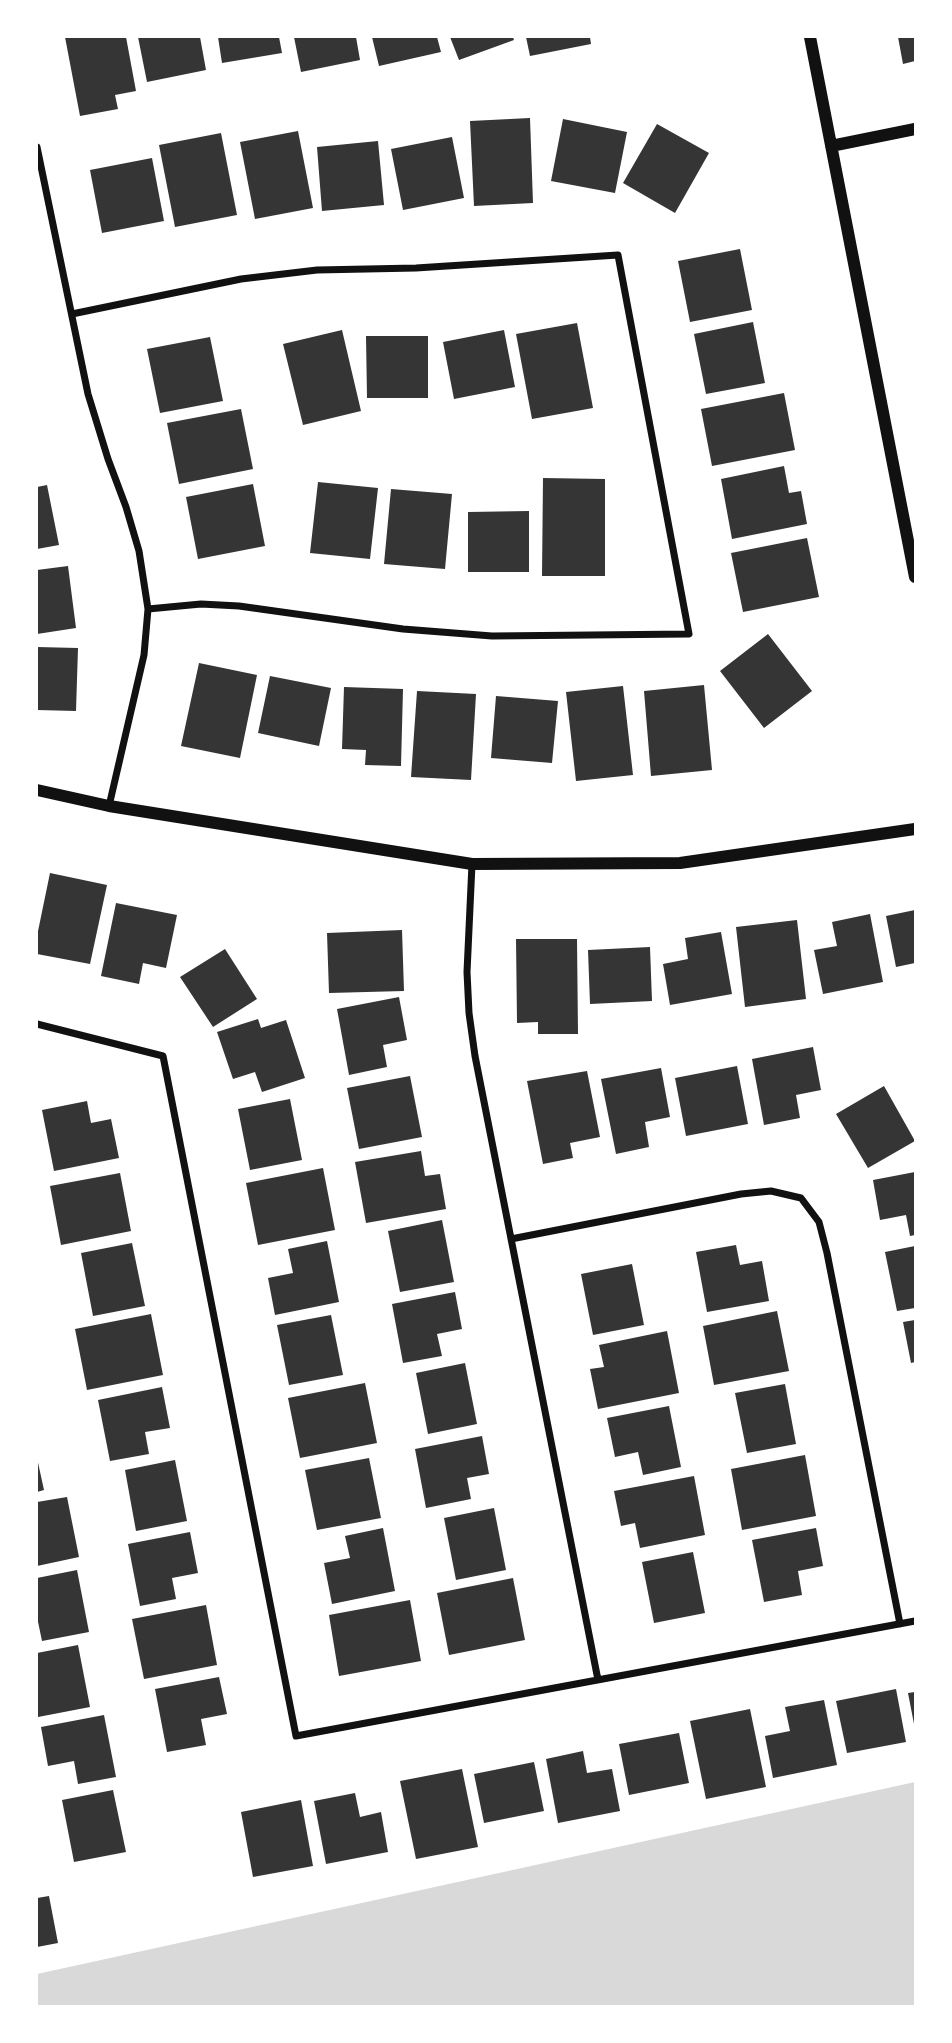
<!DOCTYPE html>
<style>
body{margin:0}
#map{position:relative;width:952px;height:2043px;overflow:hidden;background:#fff;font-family:Cabin,sans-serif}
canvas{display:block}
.frame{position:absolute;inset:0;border:38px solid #fff;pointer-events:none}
</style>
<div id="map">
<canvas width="952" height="2043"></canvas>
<div class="frame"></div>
</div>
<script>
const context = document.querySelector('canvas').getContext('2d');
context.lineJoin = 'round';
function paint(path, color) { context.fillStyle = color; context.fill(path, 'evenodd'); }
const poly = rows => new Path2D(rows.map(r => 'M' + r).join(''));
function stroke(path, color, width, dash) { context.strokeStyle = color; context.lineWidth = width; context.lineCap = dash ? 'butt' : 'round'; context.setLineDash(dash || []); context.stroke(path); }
paint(poly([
 [915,1782,915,2006,37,2006,37,1974]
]), '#d9d9d9');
paint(poly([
 [65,37,126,37,136,91,115,95,118,109,80,116],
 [138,37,200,37,206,70,147,82],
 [218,37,279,37,282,53,222,63],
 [294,37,356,37,360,60,301,72],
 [372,37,437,37,441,52,379,66],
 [450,37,513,37,514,40,459,60],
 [526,37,590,37,591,44,530,56],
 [898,37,915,37,915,61,903,64],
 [530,118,533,203,474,206,470,121],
 [563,119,627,132,615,193,551,181],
 [657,124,709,153,675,213,623,183],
 [298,131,313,208,255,219,240,142],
 [221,133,237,215,175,227,159,145],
 [452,137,464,198,403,210,391,149],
 [378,141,384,205,322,211,317,147],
 [152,158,164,221,102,233,90,170],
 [740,249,752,310,690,322,678,261],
 [753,322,765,383,706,394,694,334],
 [577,323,593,408,532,419,516,334],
 [342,330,361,411,303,425,283,344],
 [504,330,515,387,454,399,443,342],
 [366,336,428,336,428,398,367,398],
 [210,337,223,401,160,413,147,349],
 [784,393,795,450,712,466,701,409],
 [241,409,253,469,179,484,167,423],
 [784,466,789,493,801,491,807,524,732,539,721,479],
 [543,478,605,479,605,576,542,576],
 [318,482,378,488,370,559,310,553],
 [253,484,265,546,198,559,186,497],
 [47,485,59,545,37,549,37,487],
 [391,489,452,494,445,569,384,564],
 [529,511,529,572,468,572,468,512],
 [807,538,819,597,743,612,731,553],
 [68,566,76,628,37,634,37,570],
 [768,634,812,691,764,728,720,671],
 [37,647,78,648,76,711,37,710],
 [199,663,257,675,240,758,181,746],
 [270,676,331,688,319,746,258,733],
 [704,685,712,770,651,776,644,691],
 [623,686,633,775,576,781,566,692],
 [344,687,403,689,401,766,365,765,366,750,342,749],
 [417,691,476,694,471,780,411,777],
 [496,696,558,701,552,763,491,758],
 [50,873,107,885,90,964,37,954,37,936],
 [116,903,177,915,166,968,143,963,139,984,101,976],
 [915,910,915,963,896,967,886,916],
 [870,914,883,982,823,994,814,950,837,946,832,922],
 [797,920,806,999,745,1007,736,927],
 [402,930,404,991,329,993,327,933],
 [721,932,732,994,670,1005,663,964,688,959,685,938],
 [516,939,577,939,578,1034,538,1034,538,1022,517,1023],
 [650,947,652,1001,590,1004,588,950],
 [225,949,257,999,213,1027,180,977],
 [399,997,407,1040,383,1045,387,1067,349,1075,337,1009],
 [258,1019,261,1028,286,1020,305,1078,262,1092,255,1072,233,1079,217,1032],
 [813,1047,821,1090,796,1095,800,1118,764,1125,752,1059],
 [737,1066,748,1124,686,1136,675,1078],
 [661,1068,670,1117,645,1122,649,1147,616,1154,601,1079],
 [587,1071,600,1137,570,1143,573,1158,543,1164,527,1081],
 [410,1076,422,1137,359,1149,347,1088],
 [884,1086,915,1141,868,1168,836,1114],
 [290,1099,302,1160,250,1170,238,1109],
 [87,1101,91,1123,111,1119,119,1158,54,1171,42,1110],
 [421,1151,425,1176,440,1174,446,1209,366,1223,355,1162],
 [323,1168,335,1230,258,1245,246,1183],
 [915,1172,915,1235,910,1236,906,1215,880,1220,873,1180],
 [120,1173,131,1231,61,1245,50,1186],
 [442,1220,454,1282,400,1292,388,1231],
 [327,1241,339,1302,275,1315,268,1278,293,1273,288,1249],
 [132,1243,145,1306,93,1316,81,1253],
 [736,1245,740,1265,762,1261,769,1301,707,1312,696,1252],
 [915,1246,915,1308,897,1311,885,1252],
 [632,1264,644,1325,593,1335,581,1274],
 [455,1292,462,1329,437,1334,442,1356,403,1363,392,1304],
 [777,1311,789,1371,714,1385,703,1326],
 [151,1314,163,1375,87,1390,75,1329],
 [331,1315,343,1375,289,1385,277,1325],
 [915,1320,915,1362,911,1363,903,1322],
 [667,1331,679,1393,598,1409,590,1369,604,1367,599,1345],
 [465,1363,477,1424,428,1434,416,1373],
 [365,1383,377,1443,300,1458,288,1398],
 [785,1384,796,1444,747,1453,735,1393],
 [162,1387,170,1428,145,1432,149,1454,110,1461,98,1400],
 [669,1406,681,1467,643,1475,638,1452,615,1457,607,1418],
 [482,1436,489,1474,467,1478,471,1499,426,1508,415,1449],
 [805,1455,816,1516,742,1530,731,1469],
 [37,1458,44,1490,37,1492],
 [369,1458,381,1518,317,1530,305,1470],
 [175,1460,187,1521,136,1531,125,1470],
 [694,1476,705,1535,640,1548,635,1523,621,1526,614,1491],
 [67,1497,79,1557,37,1566,37,1502],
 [494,1508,506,1570,456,1580,444,1518],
 [383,1528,395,1591,332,1604,324,1563,350,1558,345,1536],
 [816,1528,823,1566,798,1571,802,1595,764,1602,752,1540],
 [190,1532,198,1573,172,1578,176,1599,140,1606,128,1544],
 [693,1552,705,1613,654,1623,642,1562],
 [77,1570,89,1632,42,1641,37,1617,37,1578],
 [513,1578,525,1640,449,1655,437,1593],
 [410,1600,421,1661,339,1676,329,1615],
 [206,1605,217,1665,144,1679,132,1619],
 [78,1645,90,1707,38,1717,37,1653],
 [219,1677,227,1714,201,1719,206,1745,167,1752,155,1689],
 [896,1689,906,1742,847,1753,836,1701],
 [915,1692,915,1724,914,1724,908,1693],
 [824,1700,837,1765,773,1778,765,1736,790,1731,785,1707],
 [750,1709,766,1787,706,1799,690,1721],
 [104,1715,116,1777,78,1784,74,1761,48,1766,41,1727],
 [679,1733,689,1783,629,1795,619,1744],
 [583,1751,587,1773,612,1769,620,1811,558,1823,546,1759],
 [534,1762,544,1811,484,1823,474,1774],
 [462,1769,478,1847,416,1859,400,1781],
 [113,1790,126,1852,74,1862,62,1800],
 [355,1793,360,1817,381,1812,388,1852,326,1864,314,1801],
 [301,1800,313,1866,253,1877,241,1812],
 [49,1896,58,1943,37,1947,37,1898]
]), '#353535');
stroke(poly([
 [37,147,88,394,108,459,126,507,139,551,148,609,144,655,109,806],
 [72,314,241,279,317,270,416,268,618,255,689,634,492,636,403,629,239,606,201,604,148,609],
 [472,864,467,972,469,1013,475,1056,598,1680],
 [37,1024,163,1056,296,1736,915,1621],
 [511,1239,741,1194,771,1191,801,1198,819,1222,827,1253,900,1624]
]), '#111', 7);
stroke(poly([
 [810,37,915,577],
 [831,146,915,129],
 [37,790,109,806,472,864,680,863,915,829]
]), '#111', 12);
</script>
